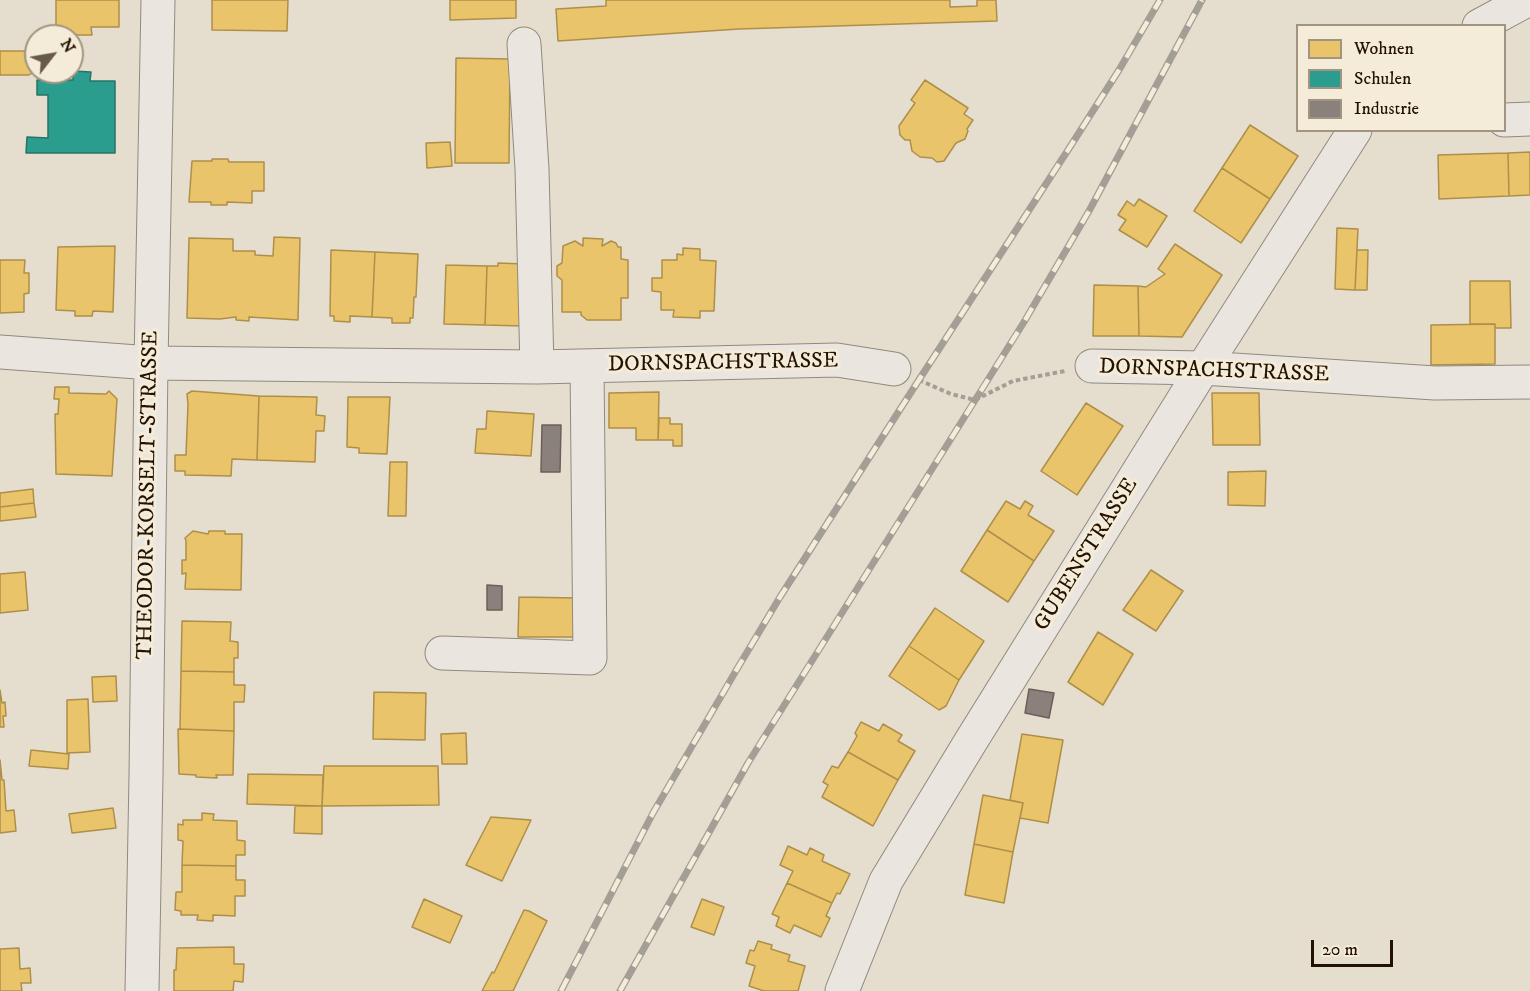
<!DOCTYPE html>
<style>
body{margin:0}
#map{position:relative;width:1530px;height:991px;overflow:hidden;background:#e5dece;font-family:"IM FELL DW Pica",serif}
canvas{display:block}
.legend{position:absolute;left:1296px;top:24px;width:210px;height:108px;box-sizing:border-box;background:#f4ecd9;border:2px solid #a19582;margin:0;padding:8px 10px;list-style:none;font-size:18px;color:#241200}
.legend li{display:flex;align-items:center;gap:12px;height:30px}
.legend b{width:30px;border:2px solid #a19582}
.north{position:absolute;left:24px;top:24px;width:60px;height:60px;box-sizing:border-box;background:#f4ecd9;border:2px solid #a19582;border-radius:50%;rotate:59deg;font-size:16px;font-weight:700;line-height:24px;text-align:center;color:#241200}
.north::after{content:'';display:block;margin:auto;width:21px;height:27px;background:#685948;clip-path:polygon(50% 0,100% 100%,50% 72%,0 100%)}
.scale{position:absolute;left:1311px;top:940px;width:82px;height:27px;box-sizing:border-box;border:3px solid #241200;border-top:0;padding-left:8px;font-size:18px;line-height:21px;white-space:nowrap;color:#241200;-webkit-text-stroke:4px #f4ecd9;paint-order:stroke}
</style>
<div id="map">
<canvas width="1530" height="991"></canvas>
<ul class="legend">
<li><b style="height:16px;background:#e9c46a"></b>Wohnen</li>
<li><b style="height:16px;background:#2a9d8f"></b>Schulen</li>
<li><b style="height:16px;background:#8a817c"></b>Industrie</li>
</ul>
<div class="north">N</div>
<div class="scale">20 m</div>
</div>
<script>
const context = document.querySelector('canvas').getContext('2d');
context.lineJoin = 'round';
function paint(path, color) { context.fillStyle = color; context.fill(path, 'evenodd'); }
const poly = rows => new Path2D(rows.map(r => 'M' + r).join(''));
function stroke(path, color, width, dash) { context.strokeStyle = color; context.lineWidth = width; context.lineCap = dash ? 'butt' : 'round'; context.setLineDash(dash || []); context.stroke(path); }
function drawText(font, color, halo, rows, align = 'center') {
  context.font = font + ' "IM FELL DW Pica",serif'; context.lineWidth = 6; context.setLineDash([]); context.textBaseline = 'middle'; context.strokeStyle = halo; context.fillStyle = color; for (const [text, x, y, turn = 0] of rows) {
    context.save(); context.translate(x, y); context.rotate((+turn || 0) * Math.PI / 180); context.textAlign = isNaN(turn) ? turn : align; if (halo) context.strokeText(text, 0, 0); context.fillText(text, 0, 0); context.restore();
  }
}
const homes = poly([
 [56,0,119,0,119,27,91,27,92,35,56,35,56,0],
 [212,0,288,0,287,31,212,30,212,0],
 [450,0,516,0,516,18,450,20,450,0],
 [606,0,950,0,950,7,977,6,977,0,996,0,997,21,739,29,558,41,556,9,606,6,606,0],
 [0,51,35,51,36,70,29,75,0,75,0,51],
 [456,58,510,59,509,163,455,163,456,58],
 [925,80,968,108,964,114,973,120,967,129,968,131,965,139,956,143,944,161,937,162,932,158,920,157,912,151,910,140,905,140,900,135,899,126,915,103,911,100,925,80],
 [1250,125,1298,156,1270,199,1222,168,1250,125],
 [450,142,452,166,427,168,426,143,450,142],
 [1530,152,1530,195,1509,196,1508,153,1530,152],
 [1508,153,1509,196,1439,199,1438,155,1508,153],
 [212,159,228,159,229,162,264,162,264,191,252,191,252,203,227,202,227,205,211,205,211,202,189,202,192,161,212,161,212,159],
 [1222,168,1270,199,1241,243,1194,211,1222,168],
 [1139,199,1167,216,1147,247,1119,230,1126,220,1118,215,1127,201,1134,206,1139,199],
 [1337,228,1358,229,1355,290,1335,289,1337,228],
 [274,237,300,238,298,320,249,317,249,321,236,320,236,317,220,319,187,318,189,238,233,239,233,251,255,251,255,255,273,256,274,237],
 [583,238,603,239,602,246,611,241,616,243,618,247,621,247,621,259,628,260,628,298,621,298,621,320,587,320,581,315,581,312,562,312,562,280,557,276,557,266,562,263,563,246,575,241,583,246,583,238],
 [1175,244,1222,275,1182,337,1139,336,1138,286,1146,287,1165,274,1158,269,1175,244],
 [115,246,113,312,93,311,92,316,75,316,75,311,56,310,58,247,115,246],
 [683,248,700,249,700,260,716,261,714,311,700,311,700,318,673,317,674,310,661,310,661,292,652,291,652,278,662,278,662,260,677,260,677,254,683,255,683,248],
 [331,250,375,252,372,317,350,316,350,322,334,321,334,316,330,316,331,250],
 [1357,250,1368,250,1367,290,1355,290,1357,250],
 [375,252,418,254,416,297,414,297,413,318,410,318,410,323,392,323,392,318,372,317,375,252],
 [0,260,25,260,24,273,29,273,29,293,24,294,24,312,0,313,0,260],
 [498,263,524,264,523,326,485,325,487,266,498,266,498,263],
 [446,265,487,266,485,325,444,324,446,265],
 [1470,281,1510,281,1511,328,1495,328,1495,324,1470,324,1470,281],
 [1094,285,1138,286,1139,336,1093,336,1094,285],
 [1495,324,1495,364,1431,365,1431,325,1495,324],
 [55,387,69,387,69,393,106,394,109,391,117,399,112,476,56,474,55,414,58,414,59,399,54,399,55,387],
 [192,391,259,396,257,460,232,459,231,476,185,475,185,471,175,471,175,455,186,455,188,404,187,394,192,391],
 [659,392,658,440,636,440,636,428,609,428,609,393,659,392],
 [1212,393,1259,393,1260,445,1213,445,1212,393],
 [259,396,317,397,316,415,325,416,324,431,316,431,315,462,257,460,259,396],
 [348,397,390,397,387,454,359,453,359,448,347,447,348,397],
 [1086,403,1123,426,1077,495,1041,471,1086,403],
 [487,411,534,414,531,456,475,453,477,429,486,429,487,411],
 [659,418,670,418,670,424,682,424,682,446,673,446,673,440,658,440,659,418],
 [390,462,407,462,406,516,388,516,390,462],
 [1266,471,1265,506,1228,505,1228,472,1266,471],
 [33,489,34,503,0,507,0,493,33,489],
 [1006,501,1020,509,1025,501,1033,506,1028,515,1054,531,1034,561,987,530,1006,501],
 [34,503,36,517,0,521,0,507,34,503],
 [987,530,1034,561,1008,602,961,571,987,530],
 [193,531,208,534,209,531,225,531,225,534,242,534,241,590,185,589,186,573,182,574,182,560,186,560,186,541,185,538,193,531],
 [1151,570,1183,591,1156,631,1123,610,1151,570],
 [25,572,28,610,0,613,0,574,25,572],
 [519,597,579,598,579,637,518,637,519,597],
 [935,608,984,641,959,680,909,646,935,608],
 [182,621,231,622,230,641,238,642,238,658,234,658,234,672,181,671,182,621],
 [1098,632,1133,654,1103,705,1068,682,1098,632],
 [909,646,959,680,946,706,939,710,889,676,909,646],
 [181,671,234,672,234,685,245,685,244,702,234,702,234,731,180,729,181,671],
 [116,676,117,701,93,702,92,677,116,676],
 [0,690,2,703,5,702,6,716,3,716,4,727,0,727,0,690],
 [374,692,426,693,425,740,373,739,374,692],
 [88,699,90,752,67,753,67,700,88,699],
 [861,722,879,731,883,724,902,735,898,741,915,751,898,780,848,752,857,736,855,733,861,722],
 [178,729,234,731,233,775,216,775,217,778,196,777,196,775,179,774,178,729],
 [466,733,467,764,442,764,441,734,466,733],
 [1022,734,1063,740,1048,823,1020,818,1023,803,1010,800,1022,734],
 [31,750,69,754,68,769,29,766,31,750],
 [848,752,898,780,873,826,822,797,828,785,823,782,832,766,838,768,848,752],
 [0,760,2,780,4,780,6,811,14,810,16,831,0,833,0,760],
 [324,766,438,766,439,805,322,806,324,766],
 [248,774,323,775,322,806,247,804,248,774],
 [983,795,1023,803,1013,852,974,844,983,795],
 [295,806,322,806,322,834,294,833,295,806],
 [113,808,116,828,72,833,69,814,113,808],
 [202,813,214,814,213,820,237,821,237,840,245,841,245,855,236,855,236,866,182,865,183,841,178,840,178,824,183,825,183,820,202,820,202,813],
 [491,817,531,820,502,881,466,865,491,817],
 [974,844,1013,852,1004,903,965,895,974,844],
 [788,846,807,855,810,848,824,855,822,861,850,874,840,894,837,893,832,903,787,883,793,871,780,865,788,846],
 [182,865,236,866,236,880,245,880,245,896,235,896,235,916,213,915,213,921,197,920,198,915,181,915,181,911,175,910,176,892,182,892,182,865],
 [787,883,832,903,826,916,830,918,821,937,794,925,790,933,776,926,779,917,772,914,787,883],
 [424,899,462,916,450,943,412,927,424,899],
 [702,899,724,907,714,935,691,927,702,899],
 [524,910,529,911,547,921,513,991,482,991,492,972,494,973,524,910],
 [758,941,772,945,771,949,790,955,788,961,805,966,798,991,764,991,749,986,755,966,746,963,750,950,754,951,758,941],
 [234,947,234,964,244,964,243,982,234,981,233,991,174,991,174,970,176,970,177,948,234,947],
 [19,948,20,969,30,968,31,983,21,983,22,991,0,991,0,949,19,948]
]);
paint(homes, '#e9c46a');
stroke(homes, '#ae8f4a', 1.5);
const schools = poly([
 [73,71,91,72,90,81,115,81,115,153,26,153,27,137,48,138,48,95,37,95,37,80,73,80,73,71]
]);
paint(schools, '#2a9d8f');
stroke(schools, '#287364', 1.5);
const industry = poly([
 [542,425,561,425,560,472,541,472,542,425],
 [487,585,502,586,502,610,487,610,487,585],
 [1029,689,1054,693,1049,718,1025,713,1029,689]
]);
paint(industry, '#8a817c');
stroke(industry, '#6b6057', 1.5);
const minor = poly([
 [1479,26,1527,0],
 [524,44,532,169,537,367],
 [1504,120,1530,119],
 [0,352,151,363,537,367,837,360,894,369],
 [1092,366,1203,368,1435,383,1530,382],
 [442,653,590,658,587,366],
 [142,991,146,776,151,363,158,0],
 [842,991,886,881,971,741,1203,368,1355,130]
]);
stroke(minor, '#90897e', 35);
stroke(poly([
 [919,380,951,394,975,400,1013,381,1065,371]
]), '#a39e96', 4, [4.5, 3]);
stroke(minor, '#eae6df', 33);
const rail = poly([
 [561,991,653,813,737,669,780,597,915,386,1068,150,1119,70,1160,0],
 [620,991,748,763,1024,322,1089,211,1202,0]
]);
stroke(rail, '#a39e96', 7);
stroke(rail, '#f4ecd9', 4.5, [14]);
drawText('22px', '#241200', '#f4ecd9', [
 ["DORNSPACHSTRASSE",723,364,-1],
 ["DORNSPACHSTRASSE",1214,372,2],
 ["THEODOR-KORSELT-STRASSE",149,495,-89],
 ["GUBENSTRASSE",1087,555,-58]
]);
</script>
